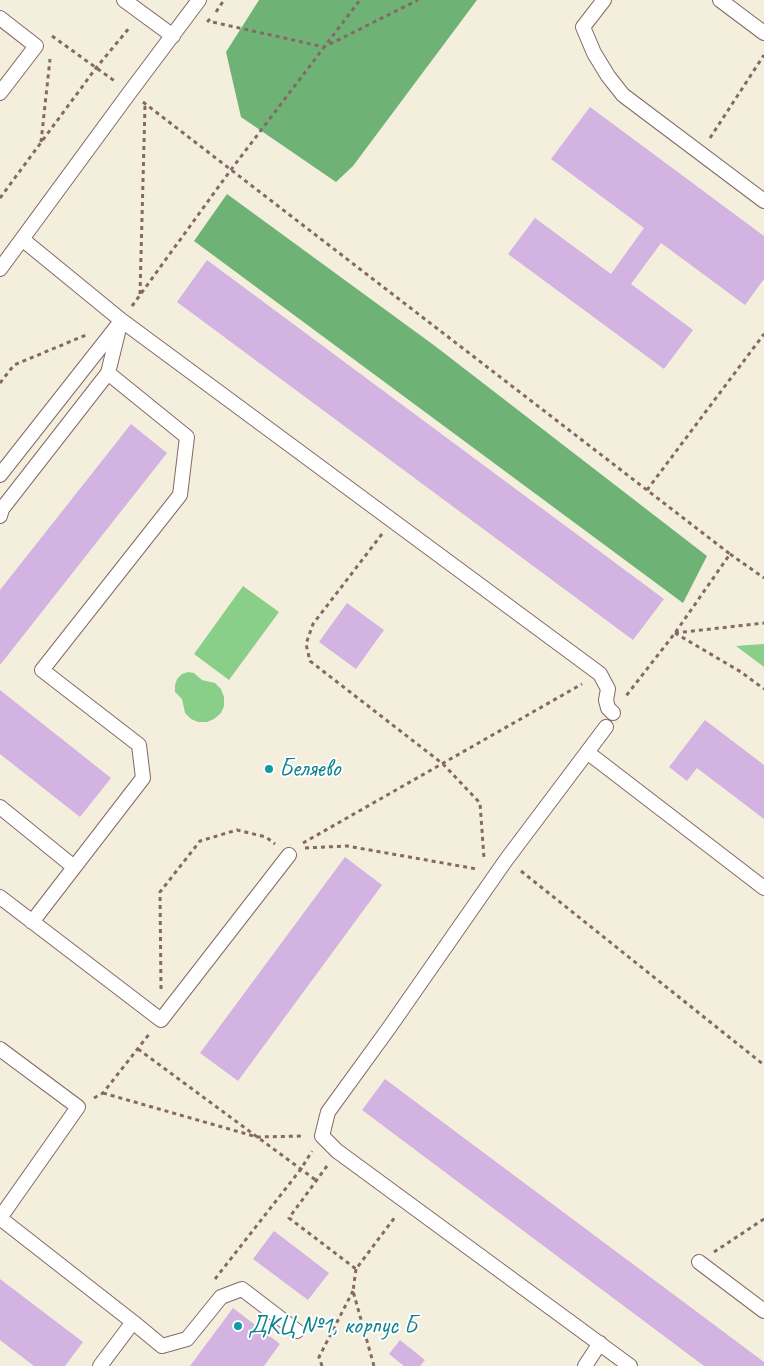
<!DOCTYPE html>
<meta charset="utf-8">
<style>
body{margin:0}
canvas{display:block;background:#f4efdc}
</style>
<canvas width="764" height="1366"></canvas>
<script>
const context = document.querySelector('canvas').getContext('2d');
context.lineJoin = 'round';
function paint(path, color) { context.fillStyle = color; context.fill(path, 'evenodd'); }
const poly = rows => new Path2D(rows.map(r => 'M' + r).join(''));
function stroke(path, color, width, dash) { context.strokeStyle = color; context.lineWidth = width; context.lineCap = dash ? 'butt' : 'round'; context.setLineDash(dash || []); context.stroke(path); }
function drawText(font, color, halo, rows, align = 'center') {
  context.font = font + ' Caveat,sans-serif'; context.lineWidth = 4; context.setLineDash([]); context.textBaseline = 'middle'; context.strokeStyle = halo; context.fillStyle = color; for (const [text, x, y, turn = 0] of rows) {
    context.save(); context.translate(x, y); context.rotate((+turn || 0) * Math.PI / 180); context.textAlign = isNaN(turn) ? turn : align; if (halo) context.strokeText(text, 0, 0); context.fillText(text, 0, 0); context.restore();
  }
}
paint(poly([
 [243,586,279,612,229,680,194,654],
 [764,644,764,667,736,646],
 [188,672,194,673,202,680,215,683,221,689,224,697,224,706,221,713,214,719,207,722,198,722,191,719,185,713,182,699,175,692,175,685,177,679,182,674]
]), '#89cf89');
paint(poly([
 [259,0,477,0,353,166,336,182,241,117,226,52],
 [227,194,435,346,707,556,683,603,194,241]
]), '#6eb275');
paint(poly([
 [590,107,764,236,764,279,745,305,661,243,631,284,693,330,664,369,508,254,535,218,611,274,644,228,551,159],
 [207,260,664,599,633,640,177,302],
 [131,424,167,453,0,665,0,590],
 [347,603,384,630,356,669,319,642],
 [0,690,111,778,80,817,0,754],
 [705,720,764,765,764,819,697,768,687,781,669,767],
 [345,857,382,885,238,1081,200,1053],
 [385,1079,764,1362,764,1366,704,1366,362,1110],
 [274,1231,329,1273,308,1300,253,1259],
 [0,1279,83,1342,65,1366,34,1366,0,1340],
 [233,1308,280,1344,264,1366,190,1366],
 [400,1340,425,1360,420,1366,404,1366,389,1354]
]), '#d2b3e1');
const service = poly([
 [124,0,173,36],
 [604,0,583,27,594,53,608,76,623,95,764,201],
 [720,0,764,33],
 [0,18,36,46,0,93],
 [22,239,121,320,600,674,608,689,606,700,608,708,613,713],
 [0,269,130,92,199,0],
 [0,475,118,325],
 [0,516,2,509,108,373],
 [606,727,506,860,389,1028,328,1112,322,1136,337,1151,630,1366],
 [587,752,764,888],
 [0,807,74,867],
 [0,897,161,1020,289,855],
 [32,922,143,778,139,745,42,670,180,495,187,437,108,373,121,320],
 [0,1049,78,1107,0,1218,133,1322,100,1366],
 [699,1262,764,1311],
 [133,1322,162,1346,187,1339,221,1297,242,1289,297,1331],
 [585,1366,600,1343]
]);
stroke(service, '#866869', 16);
stroke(poly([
 [216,12,224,0],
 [210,19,208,21,324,47,418,0],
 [52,36,116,82],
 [143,102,730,554,675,633,626,696],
 [710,138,764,55],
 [41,142,50,59],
 [0,198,96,68,130,27],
 [140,294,145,105],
 [132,306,230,171,360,0],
 [0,383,14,365,86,335],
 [647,490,764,334],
 [382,534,313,624,306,644,310,661,443,764,480,803,484,858],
 [730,554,764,578],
 [675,633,741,672,764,689],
 [675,633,764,623],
 [303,843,582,684],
 [305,848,347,846,477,869],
 [521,871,764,1065],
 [161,989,160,892,200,841,237,830,266,837,275,844],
 [138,1049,317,1181],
 [103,1093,257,1137,304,1136],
 [94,1098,103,1093,150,1033],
 [327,1166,289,1218,356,1269,395,1217],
 [714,1252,764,1219],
 [356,1269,353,1291,374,1366],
 [215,1279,301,1169,312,1151],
 [322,1366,319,1357,353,1291]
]), '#866869', 3, [4, 4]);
stroke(service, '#fff', 14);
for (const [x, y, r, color] of [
 [269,769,5,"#0f9aa8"],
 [238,1326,5,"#0f9aa8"]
]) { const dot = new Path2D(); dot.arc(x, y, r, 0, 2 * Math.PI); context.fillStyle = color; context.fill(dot); stroke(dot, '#fff', 2); }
drawText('25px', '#0d838f', '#fff', [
 ["Беляево",279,769],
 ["ДКЦ №1, корпус Б",248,1326]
], 'left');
</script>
